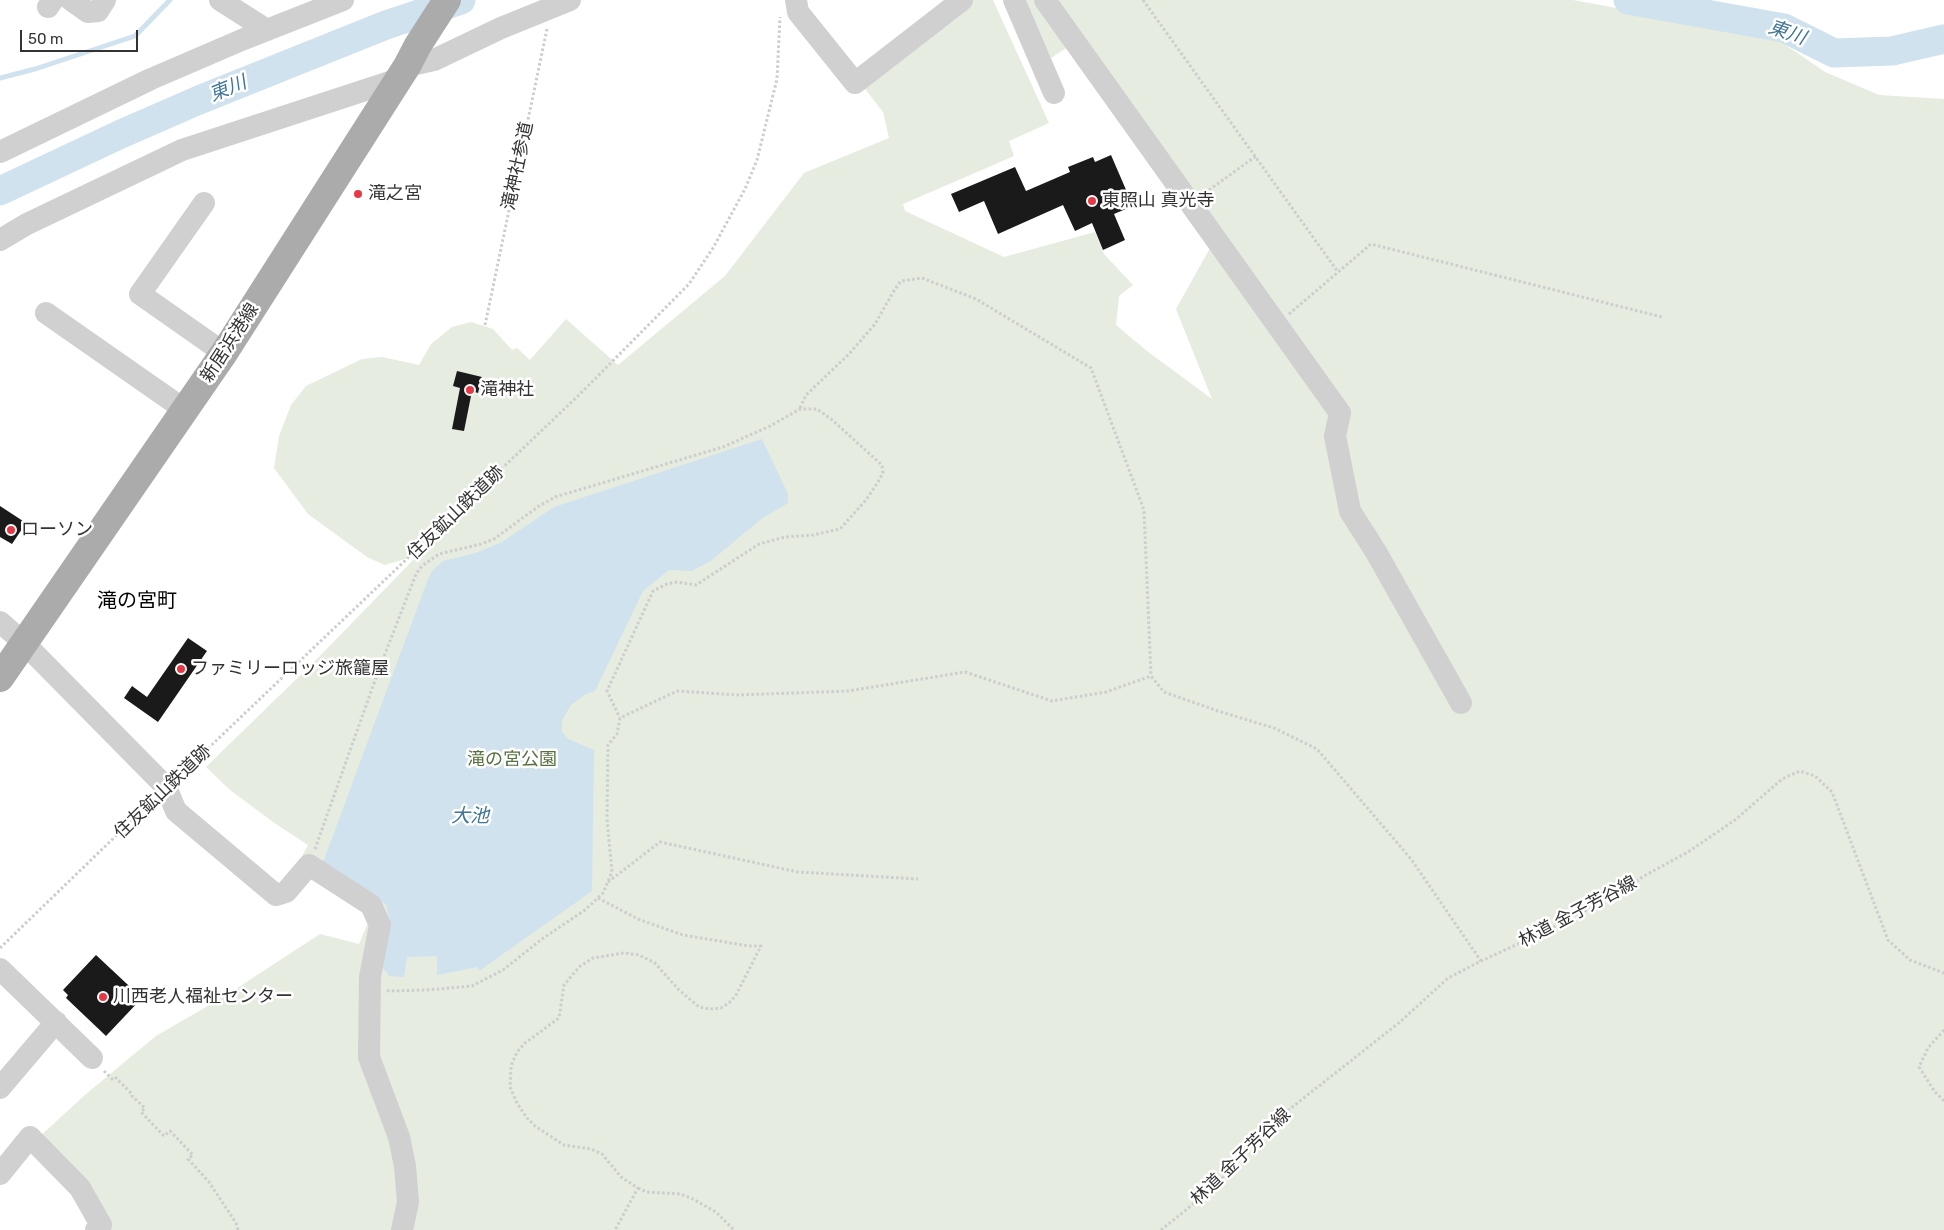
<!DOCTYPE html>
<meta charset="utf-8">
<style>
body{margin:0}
#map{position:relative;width:1944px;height:1230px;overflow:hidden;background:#fff;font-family:Rubik,sans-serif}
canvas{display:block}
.scale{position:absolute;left:20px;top:30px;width:118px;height:22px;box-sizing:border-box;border:2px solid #333;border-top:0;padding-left:6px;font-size:15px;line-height:18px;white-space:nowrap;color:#333;-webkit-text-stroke:4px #fff;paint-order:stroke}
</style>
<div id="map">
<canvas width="1944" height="1230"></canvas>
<div class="scale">50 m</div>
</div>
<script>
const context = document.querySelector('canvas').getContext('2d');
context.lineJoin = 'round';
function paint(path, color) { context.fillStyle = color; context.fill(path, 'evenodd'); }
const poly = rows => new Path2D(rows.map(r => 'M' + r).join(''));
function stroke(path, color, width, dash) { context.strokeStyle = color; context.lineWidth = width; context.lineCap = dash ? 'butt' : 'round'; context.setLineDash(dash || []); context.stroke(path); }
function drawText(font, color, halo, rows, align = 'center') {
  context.font = font + ' Rubik,"Noto Sans JP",sans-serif'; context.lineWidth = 5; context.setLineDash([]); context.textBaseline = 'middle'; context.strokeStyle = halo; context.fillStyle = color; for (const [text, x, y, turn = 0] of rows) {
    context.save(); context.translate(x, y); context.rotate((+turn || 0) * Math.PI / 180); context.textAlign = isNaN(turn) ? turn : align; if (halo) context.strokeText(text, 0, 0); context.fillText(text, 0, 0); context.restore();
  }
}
paint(poly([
 [969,0,993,0,1049,123,1009,141,1014,156,903,204,905,211,1004,257,1095,232,1104,254,1133,285,1119,296,1116,325,1147,351,1212,399,1176,309,1219,232,1080,39,1051,58,1024,0,1573,0,1774,37,1825,72,1879,95,1944,99,1944,1230,111,1230,80,1178,38,1138,86,1094,156,1036,225,996,320,934,359,944,369,920,364,908,300,860,308,845,273,822,230,790,206,767,318,658,418,555,385,565,367,557,308,514,274,468,279,436,291,405,306,386,362,359,382,357,419,365,431,344,452,327,471,322,493,329,512,350,517,348,530,360,566,319,618,365,725,276,804,173,889,138,883,112,862,85]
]), '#e6ecdf');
paint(poly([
 [762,439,788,494,788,503,761,519,712,560,692,571,669,570,643,591,595,691,586,694,571,705,562,720,562,731,568,739,594,750,592,891,479,971,478,967,437,975,437,956,407,957,404,977,389,976,383,968,390,921,386,905,372,893,322,865,428,579,433,570,443,561,476,553,502,542,554,507]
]), '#cfe2ee');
stroke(poly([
 [0,78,35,69,135,36,170,0]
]), '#cfe2ee', 5);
stroke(poly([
 [1628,0,1784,28,1834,53,1892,51,1944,39],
 [0,191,121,134,199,100,386,25,461,0]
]), '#cfe2ee', 29);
paint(poly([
 [1111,155,1133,206,1114,214,1125,240,1103,250,1092,223,1075,231,1063,205,998,234,984,201,959,212,951,194,1015,167,1026,191,1070,172,1068,167,1093,157,1095,162],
 [457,371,482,377,478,393,472,391,464,431,452,429,460,388,453,386],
 [0,506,26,523,12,544,0,537],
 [188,638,207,651,158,722,124,698,132,686,147,697],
 [96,955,142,998,106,1036,66,998,68,995,63,990]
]), '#1a1a1a');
stroke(poly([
 [1143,0,1338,272],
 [1205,193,1256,156],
 [1289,314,1371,244,1662,317],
 [485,325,547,29],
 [800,408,806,395,849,354,875,324,895,289,901,281,922,278,976,299,1091,368,1144,510,1151,676],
 [179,776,579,395,689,284,713,248,745,189,757,160,777,79,780,17],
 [315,849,378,672,416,574,422,566,439,554,481,544,494,539,539,506,555,497,723,447,770,426,800,409,817,409,831,419,882,465,883,473,878,482,866,500,840,529,813,535,785,537,759,544,696,585,677,582,667,584,653,591,607,691,620,718],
 [608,882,660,842,798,872,918,879],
 [598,898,638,919,683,935,749,946,761,946,736,995,729,1003,721,1008,709,1009,699,1007,678,989,655,963,639,955,624,953,593,958,579,967,564,985,559,1018,525,1043,517,1052,511,1066,510,1087,517,1103,527,1118,535,1126,564,1145,591,1149,602,1154,621,1177,638,1188,615,1230],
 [0,948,152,801],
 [387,990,389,991,427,990,472,986,503,970,542,939,585,910,603,893,612,872,607,819,608,745,617,734,620,718,677,691,738,695,848,691,965,672,1052,701,1106,692,1151,676,1164,692,1218,711,1274,728,1317,749,1411,859,1481,961],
 [1944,1030,1928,1048,1919,1067,1935,1092,1944,1101],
 [104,1071,113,1080,116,1078,132,1094,132,1096,145,1108,141,1112,164,1136,170,1131,193,1155,188,1159,209,1182,236,1223,238,1230],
 [638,1188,647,1192,680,1194,691,1198,716,1212,734,1230],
 [1161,1230,1218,1184,1243,1150,1281,1116,1400,1022,1448,978,1481,961,1540,934,1614,896,1644,876,1688,852,1735,820,1782,779,1800,771,1815,776,1832,792,1888,940,1910,960,1944,973]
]), '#cdcdcd', 3, [2.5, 2.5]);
stroke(poly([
 [71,0,88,12,98,11,105,0],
 [220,0,267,30],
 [796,0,798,12,855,83,962,0],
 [1014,0,1054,93],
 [1045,0,1340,413,1335,436,1350,511,1376,552,1461,703],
 [48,7,53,0],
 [407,66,434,60,501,28,570,0],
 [0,152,151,79,244,39,343,0],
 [204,203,140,294,224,353],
 [0,240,27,224,182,150,399,79],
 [46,313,185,410],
 [0,622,24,643,166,787,176,811,276,895,286,892,309,865,371,905,380,925,370,977,369,1057,399,1137,405,1166,408,1202,402,1230],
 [0,969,92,1058],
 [0,1088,56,1022],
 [0,1174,30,1137,80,1188,101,1225,96,1230]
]), '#d0d0d0', 22);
stroke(poly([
 [0,678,224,353,407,66,418,45,447,0]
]), '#ababab', 28);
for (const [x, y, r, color] of [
 [358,194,5,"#e63946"],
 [1092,201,5,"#e63946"],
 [470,390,5,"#e63946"],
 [11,530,5,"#e63946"],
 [181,669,5,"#e63946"],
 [103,997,5,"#e63946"]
]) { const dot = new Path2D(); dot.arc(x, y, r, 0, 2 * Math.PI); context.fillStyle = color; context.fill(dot); stroke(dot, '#fff', 2); }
drawText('18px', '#333', '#fff', [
 ["滝神社参道",518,166,-78],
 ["新居浜港線",230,343,-57],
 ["住友鉱山鉄道跡",456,513,-44],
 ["住友鉱山鉄道跡",163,792,-44],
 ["林道 金子芳谷線",1578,912,-28],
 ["林道 金子芳谷線",1241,1157,-44]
]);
drawText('18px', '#333', '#fff', [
 ["滝之宮",368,194],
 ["東照山 真光寺",1102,201],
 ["滝神社",480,390],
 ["ローソン",21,530],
 ["ファミリーロッジ旅籠屋",191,669],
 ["川西老人福祉センター",113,997]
], 'left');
drawText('18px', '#56703f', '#fff', [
 ["滝の宮公園",512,760]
]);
drawText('italic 19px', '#3f7597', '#fff', [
 ["東川",1787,33,19],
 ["東川",228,89,-22],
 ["大池",470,817]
]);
drawText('20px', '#000', '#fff', [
 ["滝の宮町",137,601]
]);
</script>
